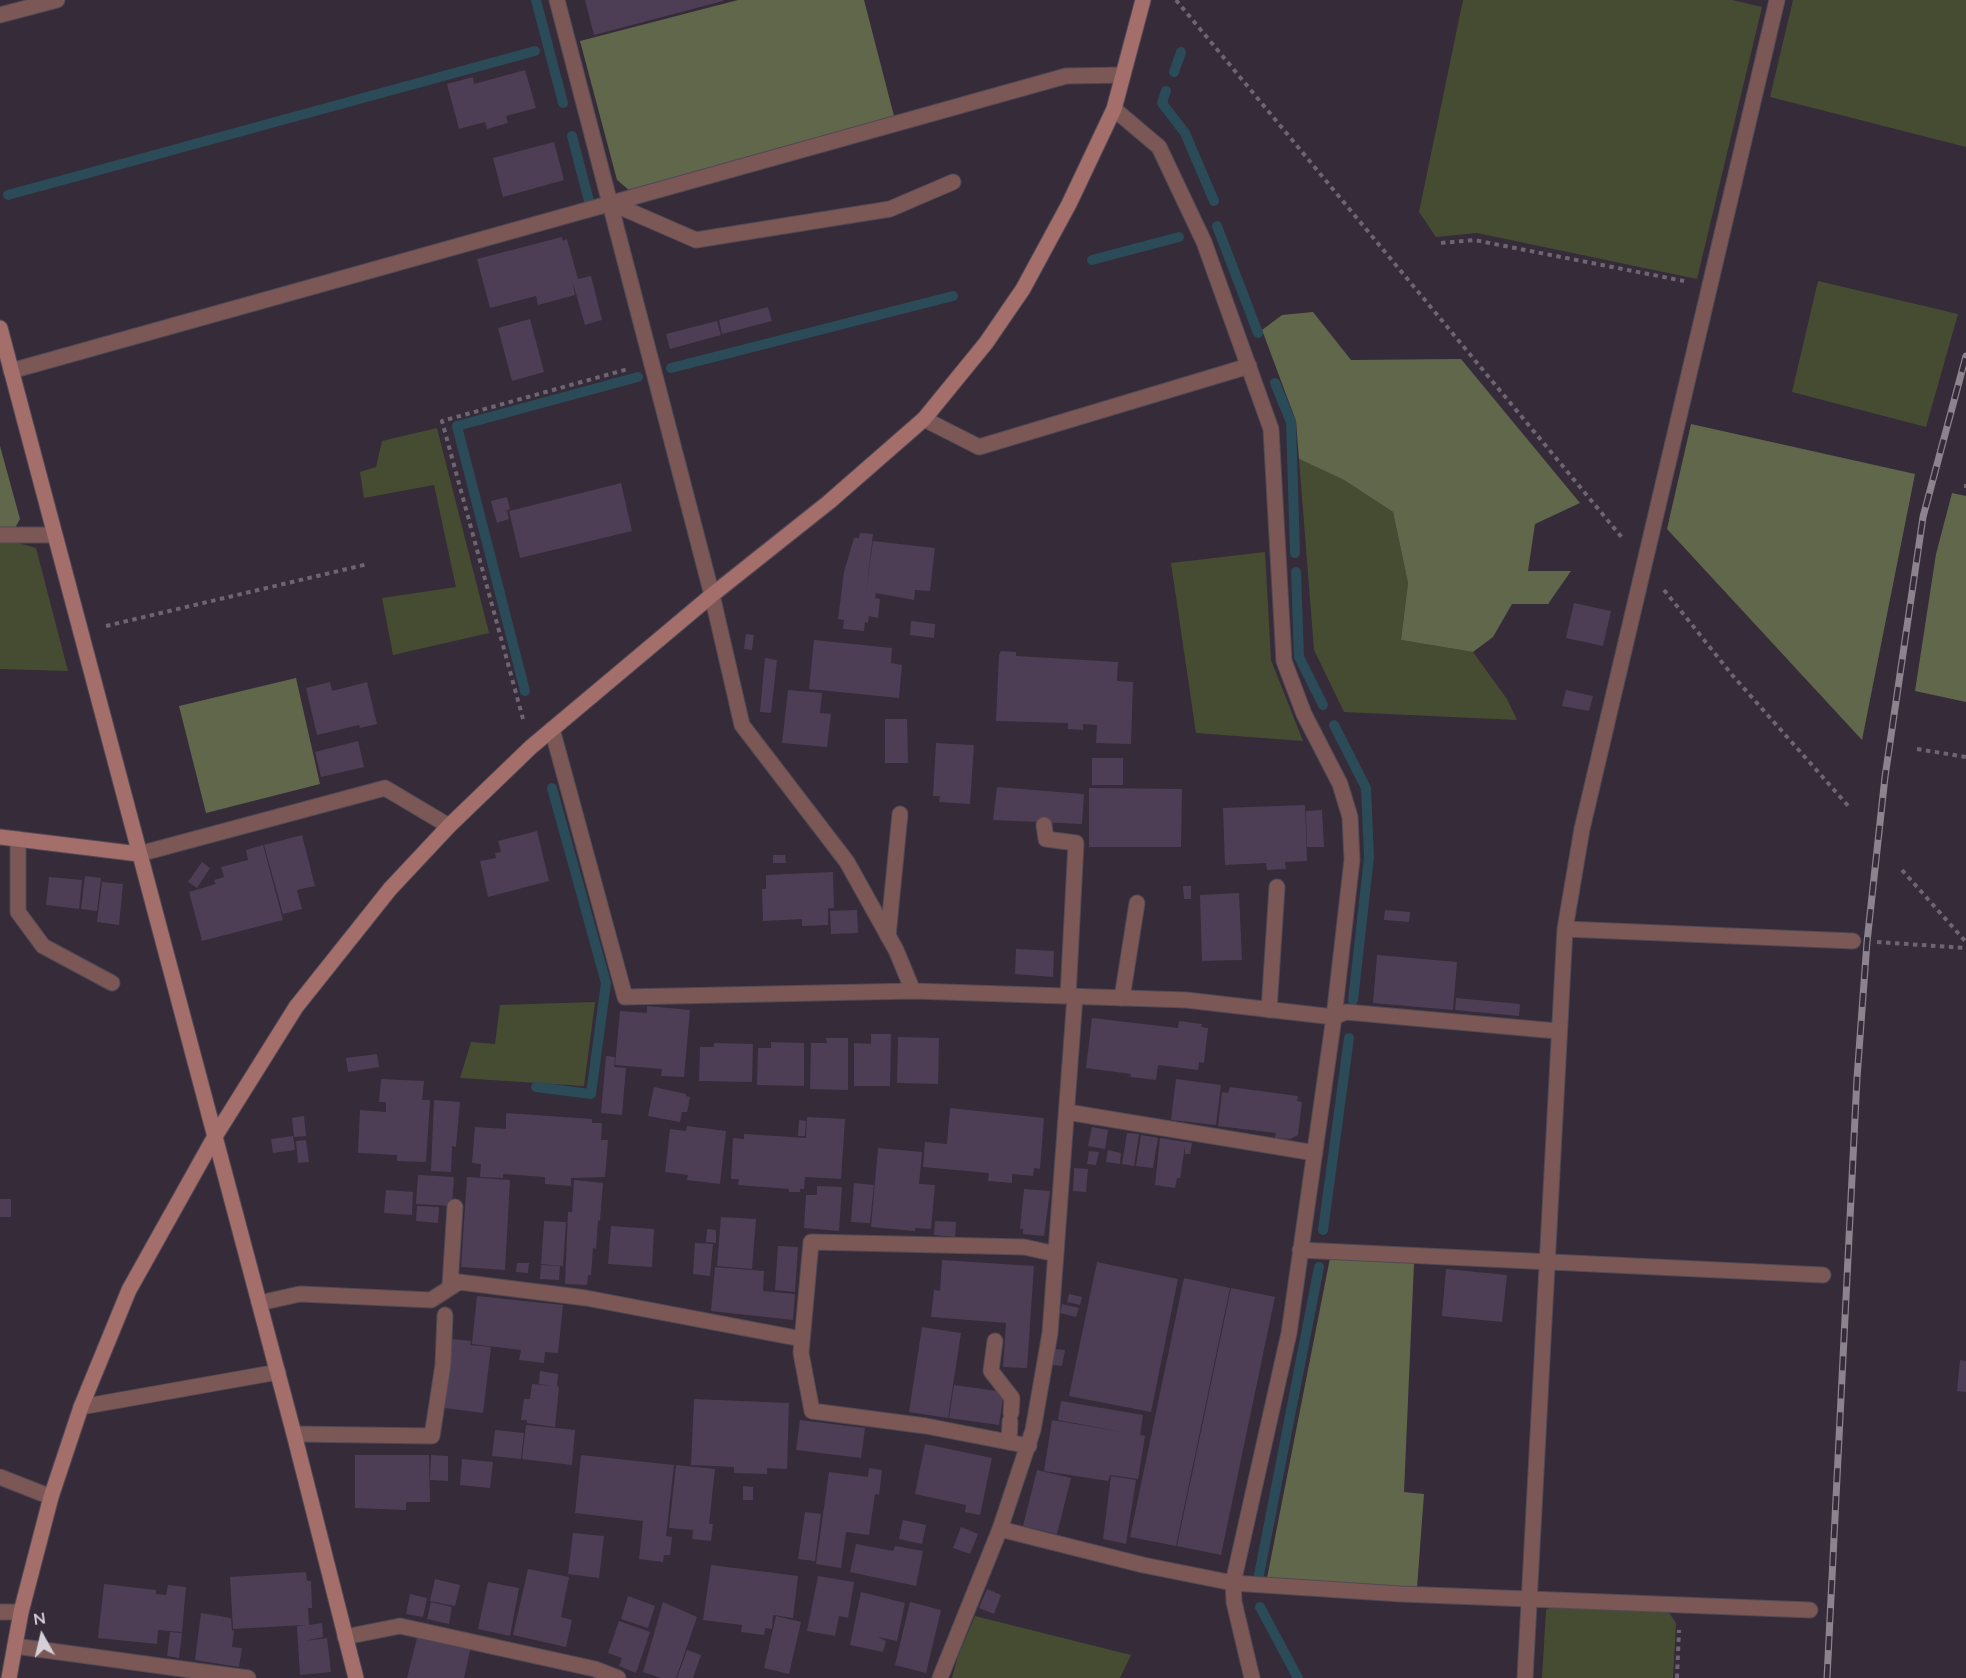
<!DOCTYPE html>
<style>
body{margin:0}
#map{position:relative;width:1966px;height:1678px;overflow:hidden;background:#352b39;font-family:Lato,sans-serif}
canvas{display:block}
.north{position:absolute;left:12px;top:1606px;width:60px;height:60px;-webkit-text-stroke:4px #352b39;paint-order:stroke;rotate:352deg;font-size:16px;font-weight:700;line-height:24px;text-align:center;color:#d5cfd8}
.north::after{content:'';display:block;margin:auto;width:21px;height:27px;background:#d5cfd8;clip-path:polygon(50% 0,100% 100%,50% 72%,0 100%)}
</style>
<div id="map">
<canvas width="1966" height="1678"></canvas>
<div class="north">N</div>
</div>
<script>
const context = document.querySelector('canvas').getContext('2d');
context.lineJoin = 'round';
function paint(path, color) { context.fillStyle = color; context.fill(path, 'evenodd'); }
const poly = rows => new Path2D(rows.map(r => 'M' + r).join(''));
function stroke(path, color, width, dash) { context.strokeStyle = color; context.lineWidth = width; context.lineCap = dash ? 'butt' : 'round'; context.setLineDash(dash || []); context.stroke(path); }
paint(poly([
 [1463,0,1732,0,1762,7,1697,279,1477,233,1436,237,1419,212],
 [1793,0,1966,0,1966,147,1770,97],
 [1818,281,1958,314,1926,427,1792,392],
 [437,428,489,633,393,655,382,598,456,587,434,485,364,498,360,472,376,467,382,441],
 [1299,459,1344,480,1393,512,1408,583,1401,640,1473,652,1507,699,1517,720,1344,712,1314,650],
 [0,543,18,543,36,548,68,671,0,669],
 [1265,552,1271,660,1303,741,1196,733,1171,563],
 [595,1002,584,1086,460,1078,471,1042,495,1044,500,1005],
 [1558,1604,1668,1611,1676,1623,1673,1678,1542,1678,1546,1610],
 [975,1616,1131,1655,1120,1678,952,1678,958,1656]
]), '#464c32');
paint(poly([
 [738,0,864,0,894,116,629,190,617,180,580,41],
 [1313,312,1351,360,1461,359,1580,503,1535,524,1528,571,1571,571,1548,604,1512,604,1493,637,1473,652,1401,640,1408,583,1393,512,1344,480,1299,459,1296,421,1262,330,1282,315],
 [1691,424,1915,474,1862,740,1667,529],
 [0,446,20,519,14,530,0,530],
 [1952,493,1966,496,1966,702,1915,691,1936,554],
 [296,678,320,784,206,813,179,706],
 [1330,1258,1414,1263,1404,1492,1424,1494,1417,1588,1267,1578]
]), '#61674b');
stroke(poly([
 [536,0,563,103],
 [1174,72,1181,52],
 [1166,91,1162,103,1185,133,1214,201],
 [572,136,589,201],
 [8,195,535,51],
 [1217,226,1258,333],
 [1092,260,1179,237],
 [671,368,953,296],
 [1275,383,1291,422,1295,553],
 [1296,572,1299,657,1323,705],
 [525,691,457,426,638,377],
 [1334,725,1366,788,1369,857,1353,1000],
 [536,1087,591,1094,606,983,552,788],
 [1323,1230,1349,1038],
 [1259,1575,1319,1267],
 [1260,1607,1298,1678]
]), '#2a4b57', 10);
paint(poly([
 [585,0,723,0,723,1,594,35],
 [525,70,536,108,506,116,508,123,487,129,485,122,459,129,447,84,473,77,474,84],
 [554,142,564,180,503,197,493,158],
 [562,237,563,241,567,239,578,279,591,276,602,320,585,325,572,280,575,295,538,305,536,296,490,308,477,259],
 [768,307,772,321,722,334,719,320],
 [530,319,544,372,512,381,498,328],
 [717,321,721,335,670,349,666,334],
 [621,483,632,531,520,558,509,511],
 [507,497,510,509,503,512,507,511,509,519,497,523,491,501],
 [860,533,873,534,866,593,873,541,935,548,930,591,915,590,914,600,876,593,875,598,880,599,878,618,869,616,868,623,865,622,864,631,843,629,844,620,838,619,844,572,854,538,859,538],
 [1574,603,1611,611,1603,646,1566,638],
 [911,621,935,624,934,638,910,635],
 [746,634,754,635,752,650,744,649],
 [814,640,892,648,891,663,902,665,899,698,809,689],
 [1001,651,1016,652,1016,656,1118,662,1117,681,1133,682,1131,744,1096,743,1097,725,1083,724,1083,730,1068,729,1068,723,996,721,999,655],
 [765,658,777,660,771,713,760,712],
 [330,682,332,691,367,682,377,724,360,728,359,725,317,735,306,688],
 [788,690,822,693,820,713,831,714,827,747,782,743],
 [1566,690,1593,696,1589,711,1562,706],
 [885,719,907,719,908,763,885,763],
 [358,741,364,767,321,777,315,752],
 [936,743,974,745,970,804,939,802,940,796,933,796],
 [1092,758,1123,758,1123,785,1092,785],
 [997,787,1084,794,1082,824,993,820],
 [1089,788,1182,789,1181,847,1089,847],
 [1305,805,1307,861,1285,862,1286,869,1267,870,1266,863,1225,865,1223,808],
 [1322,810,1324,847,1307,847,1306,811],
 [537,831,549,881,488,897,480,861,496,858,495,853,501,852,498,841],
 [302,835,315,886,297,890,302,909,283,914,264,845],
 [263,845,283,920,202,941,189,892,216,884,214,880,224,877,221,867,248,860,246,850],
 [773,855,785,855,786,863,773,863],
 [202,862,210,868,197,888,188,882],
 [833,872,834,908,828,908,828,925,802,926,802,919,763,921,762,889,766,889,766,875],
 [85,876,101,878,97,911,81,909],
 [49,877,82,880,79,909,46,905],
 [102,882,123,884,119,925,97,922],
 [1183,886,1191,886,1191,899,1184,899],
 [1239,893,1242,960,1202,961,1200,895],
 [857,910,858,933,831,934,830,911],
 [1385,910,1410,912,1409,922,1384,920],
 [1016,949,1054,951,1053,977,1015,974],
 [1377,955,1457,962,1453,1010,1373,1003],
 [1456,998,1520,1004,1519,1016,1455,1010],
 [647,1006,690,1010,684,1077,661,1076,662,1069,615,1065,620,1011,647,1013],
 [1092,1018,1178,1028,1179,1021,1202,1024,1201,1027,1208,1028,1204,1063,1199,1062,1198,1070,1158,1065,1156,1080,1130,1077,1131,1074,1086,1068],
 [871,1034,891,1034,890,1086,854,1086,854,1043,871,1044],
 [898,1037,939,1038,938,1084,897,1083],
 [826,1038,848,1038,848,1090,810,1089,811,1043,827,1043],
 [771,1042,804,1043,804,1086,757,1085,758,1048,771,1048],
 [714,1043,753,1044,752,1082,699,1081,700,1047,714,1047],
 [377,1054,379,1067,348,1072,346,1058],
 [606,1056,615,1057,614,1067,626,1068,622,1115,601,1113],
 [381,1079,424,1081,422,1100,430,1100,426,1162,397,1161,397,1155,358,1153,360,1110,386,1112,386,1102,379,1102],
 [1176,1079,1221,1085,1216,1125,1171,1120],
 [654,1087,686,1094,686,1096,690,1097,687,1112,682,1112,680,1122,648,1116],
 [1230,1087,1298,1096,1297,1101,1302,1102,1298,1135,1290,1139,1275,1138,1276,1133,1218,1126,1222,1092,1228,1093],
 [434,1100,460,1102,456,1147,452,1146,451,1172,431,1171],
 [950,1108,1044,1118,1040,1169,1034,1168,1033,1176,1012,1174,1012,1183,988,1181,989,1173,923,1167,925,1142,947,1144],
 [506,1113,592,1119,592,1123,602,1123,601,1140,608,1140,605,1177,571,1178,571,1186,545,1184,545,1177,503,1174,503,1178,480,1177,481,1164,472,1163,475,1127,506,1129],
 [304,1116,306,1136,294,1137,292,1118],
 [807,1117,845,1119,841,1179,805,1177,804,1189,800,1189,800,1192,789,1192,789,1189,738,1185,739,1179,731,1179,733,1138,744,1139,744,1134,806,1138],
 [799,1120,806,1121,805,1136,798,1136],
 [687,1126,726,1131,720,1184,687,1180,688,1175,665,1172,670,1129,686,1131],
 [1092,1127,1108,1130,1105,1149,1088,1146],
 [1127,1133,1139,1134,1134,1166,1122,1164],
 [1141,1135,1158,1138,1153,1168,1136,1166],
 [293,1136,295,1150,273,1153,271,1139],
 [1160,1138,1192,1143,1190,1154,1185,1154,1185,1146,1180,1178,1177,1178,1175,1188,1155,1185],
 [306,1140,309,1162,298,1163,296,1141],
 [878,1148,922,1152,919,1184,935,1185,931,1229,915,1228,915,1231,871,1227],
 [1108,1150,1121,1153,1120,1164,1106,1162],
 [1089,1151,1099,1152,1096,1165,1087,1164],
 [1074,1168,1088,1169,1086,1192,1073,1191],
 [418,1175,454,1177,452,1206,416,1204],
 [467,1177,510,1180,505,1270,461,1267],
 [574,1180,603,1183,600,1221,598,1220,596,1249,593,1248,591,1275,588,1275,587,1285,565,1284,568,1212,572,1212],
 [854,1183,874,1185,870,1223,851,1222],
 [817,1186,842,1187,839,1231,804,1228,806,1195,817,1195],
 [1024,1189,1050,1191,1044,1236,1023,1234,1023,1229,1020,1229],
 [386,1190,413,1192,412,1215,384,1213],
 [0,1199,11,1199,11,1217,0,1217],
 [417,1206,439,1207,438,1223,416,1221],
 [721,1217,756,1219,752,1269,717,1266],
 [544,1221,566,1222,563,1266,541,1264],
 [935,1221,956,1222,955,1237,934,1235],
 [611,1226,654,1229,652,1267,608,1264],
 [707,1229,716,1230,716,1243,706,1242],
 [695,1243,713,1244,710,1276,693,1274],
 [778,1246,798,1247,795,1292,775,1290],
 [942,1260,1034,1266,1027,1368,1003,1367,1006,1323,931,1317,934,1290,940,1291],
 [1097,1262,1178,1279,1151,1412,1069,1396],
 [517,1263,529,1263,528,1273,516,1272],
 [541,1265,560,1266,559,1280,540,1279],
 [715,1267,764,1271,763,1291,795,1294,793,1320,711,1311],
 [1446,1269,1507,1275,1502,1322,1442,1316],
 [1184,1278,1230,1288,1176,1546,1130,1537],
 [1231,1288,1275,1297,1221,1555,1177,1546],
 [1069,1294,1082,1297,1080,1305,1067,1302],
 [477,1296,563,1305,558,1353,545,1352,544,1363,519,1360,521,1350,472,1344],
 [1062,1304,1079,1308,1076,1317,1060,1313],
 [922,1327,961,1333,948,1418,909,1412],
 [452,1339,471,1341,470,1345,491,1347,483,1413,444,1408],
 [1055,1349,1065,1350,1062,1366,1053,1365],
 [1960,1360,1966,1361,1966,1392,1957,1391],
 [540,1371,558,1374,557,1386,559,1387,555,1427,527,1423,527,1420,521,1420,524,1399,530,1399,532,1384,553,1386,539,1384],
 [954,1385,1004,1392,999,1425,949,1418],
 [694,1399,789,1403,787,1469,767,1468,767,1474,734,1473,734,1467,691,1465],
 [1061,1401,1143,1415,1140,1435,1145,1436,1138,1479,1110,1475,1108,1481,1044,1471,1052,1420,1128,1433,1058,1420],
 [800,1420,865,1428,861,1458,796,1450],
 [526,1425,575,1430,572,1465,522,1459],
 [495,1430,524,1433,521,1459,492,1456],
 [925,1444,992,1458,980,1515,965,1512,966,1505,915,1494],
 [355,1455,429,1455,430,1502,406,1502,406,1510,355,1508],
 [431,1455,448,1456,448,1481,430,1480],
 [581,1455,674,1465,666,1536,672,1537,670,1555,664,1555,663,1562,639,1559,643,1521,575,1513],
 [462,1459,493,1462,490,1488,460,1485],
 [676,1465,715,1469,709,1524,713,1524,711,1541,692,1539,693,1530,669,1528],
 [869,1468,882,1470,879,1495,875,1494,869,1535,846,1532,841,1568,816,1564,829,1472,868,1477],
 [1037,1470,1071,1478,1057,1534,1023,1526],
 [1111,1476,1136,1480,1126,1544,1103,1539],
 [743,1486,753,1487,753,1500,743,1500],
 [805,1512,821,1514,815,1561,798,1559],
 [903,1520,926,1525,922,1544,899,1539],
 [961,1527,978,1534,970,1554,953,1548],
 [573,1533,604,1536,599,1578,568,1574],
 [856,1544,893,1551,895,1546,923,1551,916,1586,850,1572],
 [711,1565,798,1576,793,1618,773,1615,772,1629,765,1628,764,1635,741,1632,742,1625,703,1620],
 [528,1569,569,1577,561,1617,572,1620,566,1647,513,1635],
 [306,1572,307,1581,311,1581,312,1608,308,1608,309,1625,322,1623,323,1637,305,1641,327,1638,331,1672,300,1675,297,1626,305,1625,233,1629,230,1577],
 [818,1576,854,1582,848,1618,839,1616,835,1636,807,1631],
 [435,1579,460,1585,455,1606,430,1601],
 [488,1582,519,1588,510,1636,478,1629],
 [104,1584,156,1590,156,1594,166,1595,168,1585,186,1587,182,1632,158,1630,157,1644,98,1638],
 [987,1589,1001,1595,994,1614,979,1608],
 [861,1592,905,1603,897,1641,878,1637,886,1641,883,1652,850,1645],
 [410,1594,427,1598,423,1617,406,1614],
 [628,1596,655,1606,648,1628,621,1619],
 [431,1602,452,1607,449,1624,427,1619],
 [663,1602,697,1617,676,1678,661,1678,643,1672],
 [910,1602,941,1610,926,1673,895,1665],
 [201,1613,231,1618,232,1630,234,1631,232,1647,242,1648,239,1667,195,1660],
 [776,1616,801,1622,789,1674,764,1668],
 [619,1621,650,1632,636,1673,619,1666,622,1658,608,1653],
 [170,1632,182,1633,179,1658,167,1656],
 [417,1638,470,1650,464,1678,407,1678],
 [687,1650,701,1655,693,1678,677,1678]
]), '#4e3e55');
const lane = poly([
 [611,203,696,240,890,209,953,182],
 [1044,825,1046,839,1076,843,1068,996],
 [18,839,18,912,43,946,112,983],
 [888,936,900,814],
 [1122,998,1137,903],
 [1269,1010,1277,887],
 [450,1285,455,1207],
 [995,1341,991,1371,1012,1398,1011,1413],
 [294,1434,432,1436,443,1365,445,1315],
 [1009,1442,1010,1421]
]);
const street = poly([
 [557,0,712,595,742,725,847,862,896,950,913,991],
 [0,15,57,0],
 [1114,109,1159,147,1204,242,1271,429,1284,661,1304,714,1340,784,1350,817,1352,860,1334,1017,1289,1333,1233,1583,1234,1602,1252,1678],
 [11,371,1066,76,1123,75],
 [924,419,979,447,1249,366],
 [0,535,54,535],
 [552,729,625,997,913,991,1186,1000,1334,1017,1346,1012,1557,1031],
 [139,854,385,788,449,826],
 [1565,929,1853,941],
 [1067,1112,1315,1153],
 [1300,1250,1823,1275],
 [259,1303,300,1294,431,1300,459,1282,586,1298,802,1339],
 [81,1407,278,1372],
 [1029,1446,926,1426,812,1411,801,1353,811,1242,1024,1247,1056,1254],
 [0,1477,51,1497],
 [1000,1529,1143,1565,1233,1583,1401,1594,1810,1610],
 [0,1612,21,1612],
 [345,1637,400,1626,595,1669,618,1678],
 [15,1646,248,1678],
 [940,1678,1000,1529,1033,1430,1050,1333,1075,996],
 [1525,1678,1565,929,1582,829,1777,0]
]);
const secondary = poly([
 [0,328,294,1434,356,1678],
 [0,837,139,854],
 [9,1678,21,1612,51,1497,81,1407,129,1290,214,1138,296,1007,390,889,449,826,531,747,712,595,829,502,924,419,986,343,1023,289,1069,204,1114,109,1143,0]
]);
stroke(lane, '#524956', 17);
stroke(street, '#524956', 17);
stroke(secondary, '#524956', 17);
stroke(poly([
 [1176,0,1624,540],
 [1441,243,1474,240,1684,281],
 [1964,486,1966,486],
 [1664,590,1733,676,1851,809],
 [106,626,368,564],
 [523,719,442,421,628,369],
 [1917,749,1966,757],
 [1902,870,1966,942],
 [1877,942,1966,948],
 [1677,1678,1679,1630]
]), '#6e6572', 4, [4.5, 4.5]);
stroke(lane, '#7b5855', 15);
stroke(street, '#7b5855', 15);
stroke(secondary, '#a46e6a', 15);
const rail = poly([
 [1827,1678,1857,1078,1867,942,1885,777,1923,517,1966,356]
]);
stroke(rail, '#8b838e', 7);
stroke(rail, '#352b39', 4.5, [14]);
</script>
